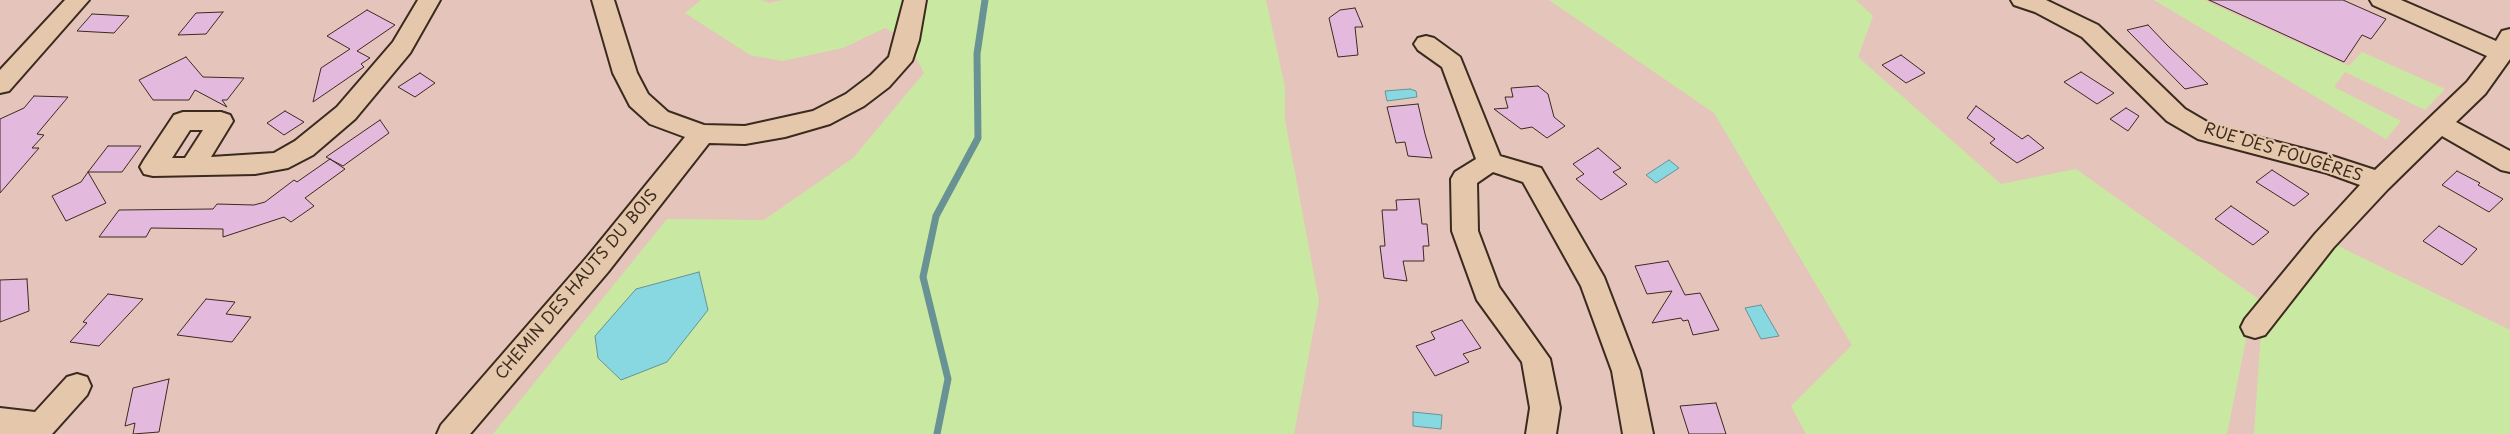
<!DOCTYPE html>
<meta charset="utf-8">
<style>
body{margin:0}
canvas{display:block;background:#e5c4bb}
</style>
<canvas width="2510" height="434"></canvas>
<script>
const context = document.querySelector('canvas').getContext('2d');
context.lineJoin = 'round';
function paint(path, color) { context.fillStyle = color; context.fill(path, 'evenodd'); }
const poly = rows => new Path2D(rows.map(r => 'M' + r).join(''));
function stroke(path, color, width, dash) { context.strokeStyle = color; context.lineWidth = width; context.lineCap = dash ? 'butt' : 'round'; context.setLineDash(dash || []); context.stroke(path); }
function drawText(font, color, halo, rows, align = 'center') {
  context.font = font + ' "Playpen Sans",sans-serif'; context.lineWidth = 4.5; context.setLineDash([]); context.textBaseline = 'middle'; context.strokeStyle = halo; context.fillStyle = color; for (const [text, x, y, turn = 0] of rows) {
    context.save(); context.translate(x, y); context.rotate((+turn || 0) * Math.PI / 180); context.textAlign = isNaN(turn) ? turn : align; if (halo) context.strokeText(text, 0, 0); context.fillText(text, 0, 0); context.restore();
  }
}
paint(poly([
 [701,0,761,0,770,3,783,0,1266,0,1285,87,1285,120,1319,301,1294,434,493,434,667,219,764,220,853,158,924,73,907,40,885,28,843,48,782,61,750,55,685,13],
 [1549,0,1856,0,1873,16,1858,57,2001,184,2076,169,2260,300,2249,325,2227,434,1806,434,1791,406,1852,345,1714,113],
 [2154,0,2204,0,2349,66,2362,52,2445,89,2425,110,2345,72,2334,87,2401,121,2386,139],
 [2334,244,2510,330,2510,434,2254,434,2261,332]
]), '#c9e9a2');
const water = poly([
 [1410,89,1416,91,1417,97,1387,101,1385,91,1410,89],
 [1669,160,1679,168,1656,183,1646,175,1669,160],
 [699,272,708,310,667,362,621,380,598,358,595,336,636,289,699,272],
 [1761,305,1779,336,1761,339,1745,308,1761,305],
 [1413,412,1442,415,1441,429,1413,426,1413,412]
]);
paint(water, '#88d8e2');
stroke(water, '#699294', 1);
stroke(poly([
 [937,434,948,379,923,277,936,216,978,138,977,54,985,0]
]), '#699294', 7);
const building = poly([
 [2209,0,2343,0,2386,19,2371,39,2362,35,2344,62,2209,0],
 [1355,8,1363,27,1355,27,1358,55,1338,57,1329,18,1340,10,1355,8],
 [367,10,395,25,357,51,370,58,361,64,364,67,313,102,321,68,350,49,327,36,367,10],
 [223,12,206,34,178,35,196,13,223,12],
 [92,14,129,16,114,33,77,31,92,14],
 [2148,25,2168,46,2208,84,2185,89,2127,30,2148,25],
 [1901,55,1925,73,1906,83,1882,65,1901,55],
 [186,57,203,77,244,78,227,100,222,100,227,107,195,90,189,100,153,100,139,80,186,57],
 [2081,72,2114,93,2097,104,2064,82,2081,72],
 [420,73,435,83,415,97,398,87,420,73],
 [1538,86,1548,94,1554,117,1565,126,1547,138,1532,127,1521,129,1494,109,1508,108,1505,97,1513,97,1511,88,1538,86],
 [34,96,68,97,37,134,44,135,32,148,39,148,0,193,0,119,24,108,34,96],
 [1418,104,1425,134,1432,158,1408,156,1405,142,1396,143,1387,107,1418,104],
 [1976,106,2022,139,2028,135,2044,148,2017,163,1990,143,1995,139,1967,118,1976,106],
 [2126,108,2139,116,2128,131,2110,119,2126,108],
 [285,111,304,122,284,135,267,123,285,111],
 [380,120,389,133,343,166,326,157,380,120],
 [108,146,141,146,122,172,88,172,108,146],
 [1598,148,1621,168,1613,172,1627,184,1601,200,1576,179,1584,174,1573,164,1598,148],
 [330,159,345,169,305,198,314,206,291,222,284,217,223,237,223,229,151,228,146,237,99,237,119,210,213,209,217,204,254,205,265,202,294,180,297,182,330,159],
 [2272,170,2309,194,2294,206,2256,182,2272,170],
 [2457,171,2480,183,2478,185,2503,199,2489,212,2442,185,2457,171],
 [88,172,106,203,66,221,52,196,81,182,88,172],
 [1419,199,1422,224,1427,224,1429,246,1423,246,1424,261,1403,261,1407,281,1384,278,1380,246,1385,246,1382,210,1397,210,1396,200,1419,199],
 [2231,206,2269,232,2253,245,2215,219,2231,206],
 [2439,226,2477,249,2462,265,2423,241,2439,226],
 [1668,261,1685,295,1700,293,1719,330,1693,335,1688,320,1683,321,1681,318,1652,323,1672,291,1647,294,1635,266,1668,261],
 [27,279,29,311,0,322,0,280,27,279],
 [108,294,143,299,99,346,70,342,87,323,83,322,108,294],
 [206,299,235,302,226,314,251,317,232,342,177,335,206,299],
 [1462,320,1481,348,1463,354,1469,362,1435,376,1416,346,1435,339,1431,332,1462,320],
 [169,379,159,432,133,434,135,423,125,426,133,388,169,379],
 [1716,403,1726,434,1689,434,1680,406,1716,403]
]);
paint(building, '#e4b9de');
stroke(building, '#3b2a1e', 1);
const minor = poly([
 [65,0,89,0,9,91,0,93,0,70,65,0],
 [418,0,440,0,410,53,355,119,313,155,288,168,255,174,153,176,144,174,140,167,144,160,174,115,183,112,221,112,230,115,233,121,211,157,274,153,295,141,337,107,393,42,418,0],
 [190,130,203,130,185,158,172,158,190,130],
 [592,0,614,0,637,73,648,94,668,112,704,125,745,126,813,111,846,94,871,75,889,57,904,0,926,0,919,40,912,61,889,87,864,106,830,124,785,137,745,144,709,143,608,272,470,434,437,434,441,425,588,256,685,137,650,124,630,106,613,73,592,0],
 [2011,0,2046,0,2098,25,2185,109,2214,126,2332,156,2375,170,2467,82,2487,56,2373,5,2370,0,2401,0,2496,41,2502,31,2510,29,2510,59,2485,94,2456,122,2510,151,2510,172,2501,170,2442,136,2388,189,2333,248,2265,335,2255,338,2245,335,2241,327,2245,319,2315,234,2360,185,2327,173,2198,139,2167,121,2082,37,2035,12,2014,5,2011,0],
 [1426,36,1434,38,1460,57,1500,156,1541,168,1604,277,1640,371,1653,434,1623,434,1612,371,1581,286,1523,182,1493,172,1477,183,1478,231,1499,287,1550,359,1560,408,1556,434,1526,434,1530,408,1522,362,1477,300,1452,231,1451,179,1455,172,1476,159,1442,67,1418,50,1414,44,1418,38,1426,36],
 [77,374,87,377,91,386,87,395,52,434,0,434,0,408,35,412,67,377,77,374]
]);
stroke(minor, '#3b2a1e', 4);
paint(minor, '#e5c8ac');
drawText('16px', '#3b2a1e', '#e5c8ac', [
 ["RUE DES FOUGÈRES",2283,153,17],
 ["CHEMIN DES HAUTS DU BOIS",577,285,-50]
]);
</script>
